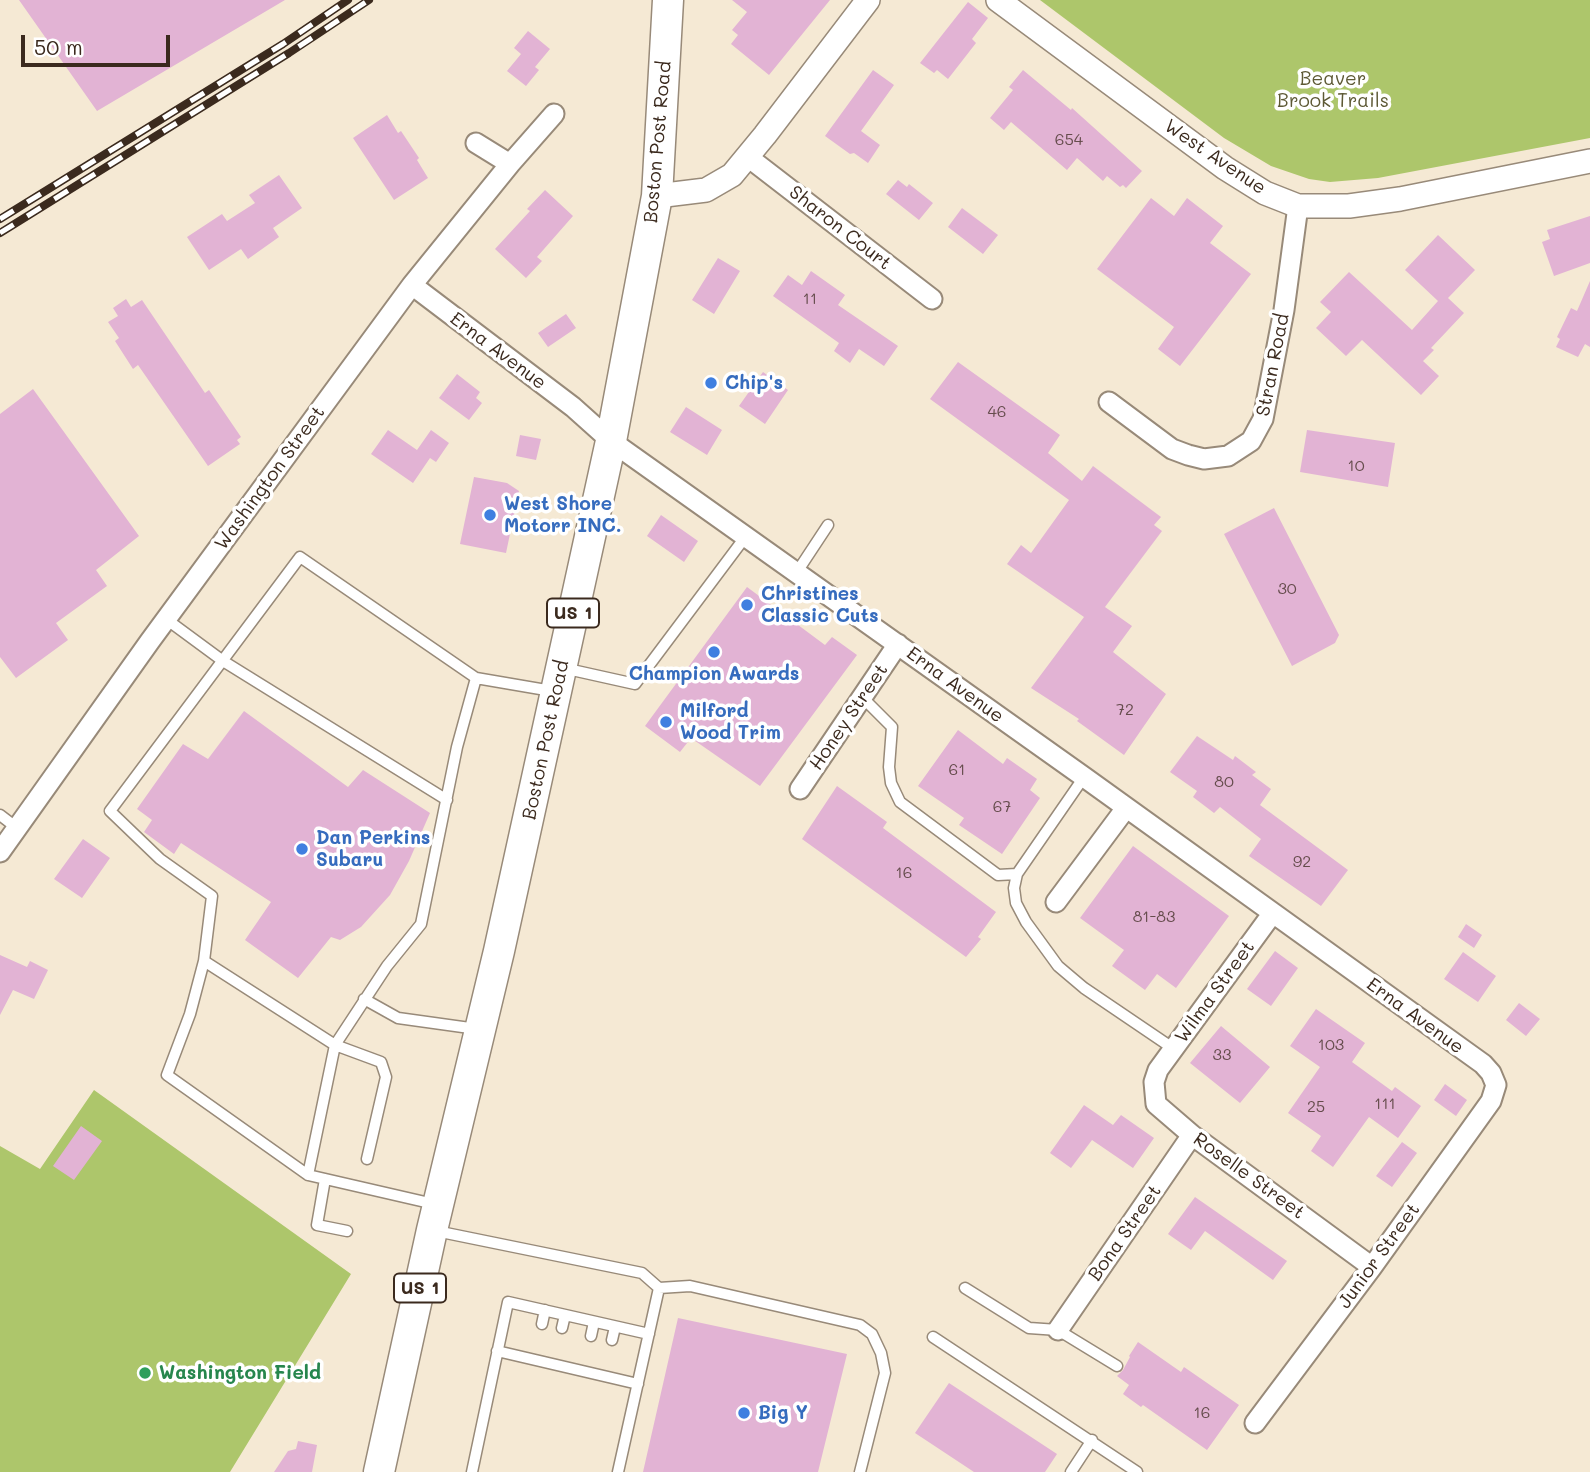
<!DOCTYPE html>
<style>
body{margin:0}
#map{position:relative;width:1590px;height:1472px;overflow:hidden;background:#f5e9d4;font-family:Mali,sans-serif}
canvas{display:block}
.scale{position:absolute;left:21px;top:35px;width:149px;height:32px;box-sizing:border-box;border:4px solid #3b2a1e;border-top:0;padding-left:9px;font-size:21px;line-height:24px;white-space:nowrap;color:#3b2a1e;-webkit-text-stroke:5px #fff;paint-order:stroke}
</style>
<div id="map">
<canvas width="1590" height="1472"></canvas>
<div class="scale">50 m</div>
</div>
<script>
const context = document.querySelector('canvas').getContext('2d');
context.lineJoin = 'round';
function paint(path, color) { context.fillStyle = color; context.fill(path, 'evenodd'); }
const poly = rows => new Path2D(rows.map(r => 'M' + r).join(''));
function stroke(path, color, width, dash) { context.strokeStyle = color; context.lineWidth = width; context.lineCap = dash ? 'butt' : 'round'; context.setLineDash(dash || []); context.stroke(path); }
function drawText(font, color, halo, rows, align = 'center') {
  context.font = font + ' Mali,sans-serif'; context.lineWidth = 7; context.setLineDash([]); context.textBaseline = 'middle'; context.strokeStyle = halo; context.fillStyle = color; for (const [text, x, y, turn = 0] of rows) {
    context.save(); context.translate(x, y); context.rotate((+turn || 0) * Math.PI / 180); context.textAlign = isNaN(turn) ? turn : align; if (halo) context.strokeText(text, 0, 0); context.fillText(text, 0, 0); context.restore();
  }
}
paint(poly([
 [1040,0,1590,0,1590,138,1378,178,1330,182,1309,179,1271,166,1224,138],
 [94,1090,351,1274,230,1472,0,1472,0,1146,40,1169]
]), '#adc66b');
paint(poly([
 [19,0,285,0,97,111],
 [732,0,830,0,769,75,731,44,738,35,732,30,747,12],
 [968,2,988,18,972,39,976,43,948,79,937,70,934,73,920,63],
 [528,31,550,49,535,67,539,70,526,86,507,71,521,54,514,48],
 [873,70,894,85,861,131,880,145,868,163,854,153,850,154,825,136],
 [1023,70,1071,110,1072,108,1142,171,1126,188,1123,185,1120,187,1107,176,1103,181,1077,158,1067,170,1011,122,1004,130,990,118,1013,90,1009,87],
 [387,115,398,133,401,131,419,158,417,160,428,178,394,200,353,138],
 [279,175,302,208,273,228,279,237,248,259,241,249,209,270,187,237,222,214,227,221,255,203,249,195],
 [898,180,907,187,909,184,933,203,919,220,886,194],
 [545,190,573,216,537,257,542,261,526,278,495,249,530,211,527,209],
 [1151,198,1174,216,1187,198,1223,226,1210,243,1251,274,1180,366,1158,349,1174,327,1097,269],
 [962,208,998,235,983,254,948,227],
 [1590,216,1590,263,1554,276,1542,242,1550,239,1547,230],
 [1438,235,1475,270,1448,298,1464,313,1431,348,1434,350,1423,361,1439,376,1421,395,1362,340,1346,356,1316,328,1331,312,1320,302,1349,272,1412,330,1438,301,1405,270],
 [718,258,740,271,714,314,692,300],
 [811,271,845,295,838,305,898,346,884,366,859,349,850,363,834,351,839,343,773,296,788,275,802,285],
 [1590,281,1590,347,1585,344,1578,357,1556,347,1560,339,1557,337,1571,308,1577,311],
 [126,299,131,307,142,300,205,393,209,390,241,437,237,440,240,444,208,466,138,365,133,369,115,341,119,338,108,322,118,316,113,308],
 [566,314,576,328,548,347,538,333],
 [958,362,1060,435,1048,453,1082,481,1093,466,1161,517,1154,525,1162,531,1105,607,1132,626,1113,652,1166,694,1124,755,1077,721,1079,719,1031,688,1084,617,1007,564,1021,545,1031,553,1069,500,930,399],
 [763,372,788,390,765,424,739,406],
 [457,374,480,392,476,398,482,403,469,420,439,398],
 [33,389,139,536,96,570,107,586,56,623,68,640,16,678,0,657,0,414],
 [686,407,722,430,707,455,670,432],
 [388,430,417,450,431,430,449,443,436,462,430,458,413,483,371,454],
 [1307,430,1395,443,1388,487,1300,472],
 [520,435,541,439,536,460,516,456],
 [474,477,507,483,519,491,506,553,460,544],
 [1274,508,1339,635,1335,643,1292,666,1224,534],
 [661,515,698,541,684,562,647,536],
 [747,587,825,645,832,637,857,655,760,786,691,738,680,752,645,726],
 [244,711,348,787,363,770,430,813,409,861,390,895,361,927,340,940,331,937,298,978,245,940,271,902,181,843,174,854,144,832,152,820,137,809,183,744,208,759],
 [958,730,1003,764,1007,758,1037,779,1030,790,1040,798,1002,854,959,825,964,818,918,786],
 [1197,736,1233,760,1235,756,1256,772,1252,775,1271,789,1260,805,1348,870,1321,906,1249,856,1261,839,1220,807,1214,813,1193,797,1197,791,1170,772],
 [837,786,887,822,883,828,996,912,978,937,981,939,966,957,802,839],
 [83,839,110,858,82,898,54,879],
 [1133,846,1229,916,1176,988,1157,974,1145,990,1112,966,1124,950,1080,918],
 [1466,924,1482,935,1474,948,1458,937],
 [1275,951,1298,968,1271,1006,1247,989],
 [1463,952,1496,976,1478,1002,1444,979],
 [0,955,27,967,30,961,48,970,34,999,13,990,0,1015],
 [1519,1003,1540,1019,1526,1036,1506,1020],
 [1316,1009,1365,1043,1352,1062,1392,1091,1395,1087,1421,1106,1398,1138,1369,1117,1333,1167,1311,1151,1321,1136,1288,1113,1320,1067,1290,1046],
 [1221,1026,1270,1067,1240,1103,1190,1063],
 [1445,1084,1467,1100,1456,1116,1434,1100],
 [1084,1105,1113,1125,1121,1115,1154,1138,1133,1168,1092,1140,1071,1168,1050,1153],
 [81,1126,102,1141,74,1180,53,1166],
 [1402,1142,1417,1153,1392,1187,1376,1176],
 [1195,1197,1287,1261,1273,1280,1205,1231,1191,1250,1168,1234],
 [678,1318,847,1354,818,1472,643,1472],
 [1138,1342,1181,1372,1184,1367,1239,1405,1207,1450,1143,1405,1141,1407,1123,1394,1129,1385,1117,1376,1123,1370,1130,1357,1129,1356],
 [949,1383,1057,1454,1045,1472,974,1472,915,1433],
 [298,1441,317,1445,312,1472,274,1472,288,1451,296,1449]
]), '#e2b3d4');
const service = poly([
 [797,572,828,525],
 [166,619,223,661,447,800],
 [563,668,635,684,746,536],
 [476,678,457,747,421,924,387,966,335,1045,308,1175,167,1075,190,1014,204,961,212,896,160,859,110,811,300,557,476,678,552,691],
 [862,697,892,727,889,767,891,783,900,802,998,875,1017,874],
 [1084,777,1017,874,1014,888,1016,903,1026,922,1058,966,1084,988,1174,1049],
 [0,815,17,828],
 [204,961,335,1045,381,1062,386,1077,367,1159],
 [364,999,398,1018,477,1029],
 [308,1175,434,1204],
 [325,1179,317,1225,347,1231],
 [436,1231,642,1273,659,1288,690,1286,860,1325,872,1334,881,1353,885,1373,860,1472],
 [965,1288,1029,1328,1058,1330,1117,1366],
 [542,1324,545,1310],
 [562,1328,565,1315],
 [591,1336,594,1322],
 [933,1337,1137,1472],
 [612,1340,615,1327],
 [497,1351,638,1384],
 [472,1472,508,1302,649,1334],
 [618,1472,659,1288],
 [1071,1472,1092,1440]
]);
const minor = poly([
 [476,143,510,164],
 [748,157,932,299],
 [412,285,573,407,611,441,1084,777,1483,1064,1491,1073,1496,1085,1491,1101,1372,1267,1255,1423],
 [1109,402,1172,449,1188,455,1204,459,1228,456,1251,441,1263,419,1284,310,1298,206],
 [800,789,898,644],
 [0,852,150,641,412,285,510,164,554,114],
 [1056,902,1126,808],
 [1272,914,1158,1070,1154,1082,1156,1104,1192,1135,1372,1267],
 [1058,1330,1192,1135]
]);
const tertiary = poly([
 [998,0,1225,168,1265,193,1298,206,1349,206,1400,199,1590,161],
 [657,196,706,190,732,175,765,135,868,0]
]);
const primary = poly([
 [379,1472,432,1230,499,951,611,441,657,196,668,0]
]);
stroke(service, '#988a79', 13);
stroke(minor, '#988a79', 23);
stroke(tertiary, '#988a79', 26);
stroke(primary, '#988a79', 33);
stroke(service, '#fff', 10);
stroke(minor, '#fff', 19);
stroke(tertiary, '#fff', 23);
stroke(primary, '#fff', 30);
const rail = poly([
 [0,219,283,44,348,0],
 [0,233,289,53,369,0]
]);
stroke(rail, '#3b2a1e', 8);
stroke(rail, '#fff', 5, [16]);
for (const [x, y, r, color] of [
 [711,383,7,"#3f7fe0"],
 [490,515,7,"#3f7fe0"],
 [747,605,7,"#3f7fe0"],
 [714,652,7,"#3f7fe0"],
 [666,722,7,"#3f7fe0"],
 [302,849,7,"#3f7fe0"],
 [145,1373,7,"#2e9e5b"],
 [744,1413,7,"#3f7fe0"]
]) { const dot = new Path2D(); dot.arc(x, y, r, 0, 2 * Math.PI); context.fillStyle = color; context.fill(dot); stroke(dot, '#fff', 2.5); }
drawText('16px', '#654c4c', null, [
 ["654",1069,140],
 ["11",810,299],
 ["46",997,412],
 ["10",1356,466],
 ["30",1287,589],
 ["72",1125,710],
 ["61",957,770],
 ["80",1224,782],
 ["67",1002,807],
 ["92",1302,862],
 ["16",904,873],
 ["81-83",1154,917],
 ["103",1331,1045],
 ["33",1222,1055],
 ["111",1385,1104],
 ["25",1316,1107],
 ["16",1202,1413]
]);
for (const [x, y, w] of [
 [573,613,52],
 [420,1288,52]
]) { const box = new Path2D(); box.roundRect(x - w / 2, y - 14.5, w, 29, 5); context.fillStyle = '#fff'; context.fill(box); stroke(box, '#3b2a1e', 2); }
drawText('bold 18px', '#3b2a1e', null, [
 ["US 1",573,613],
 ["US 1",420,1288]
]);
drawText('19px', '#5d5935', '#fff', [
 ["Beaver",1333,79],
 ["Brook Trails",1333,101]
]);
drawText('19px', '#3b2a1e', '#fff', [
 ["Boston Post Road",658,142,-85],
 ["West Avenue",1215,157,34],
 ["Sharon Court",840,228,38],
 ["Erna Avenue",498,351,37],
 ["Stran Road",1273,365,-79],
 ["Washington Street",270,478,-54],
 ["Erna Avenue",955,685,36],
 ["Honey Street",849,717,-56],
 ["Boston Post Road",546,740,-78],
 ["Wilma Street",1215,992,-54],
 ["Erna Avenue",1415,1016,36],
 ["Roselle Street",1249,1176,36],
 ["Bona Street",1125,1233,-55],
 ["Junior Street",1379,1256,-54]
]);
drawText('bold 19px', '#366cbe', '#fff', [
 ["Chip's",725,383],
 ["West Shore",504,504],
 ["Motorr INC.",504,526],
 ["Christines",761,594],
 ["Classic Cuts",761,616],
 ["Champion Awards",714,674,"center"],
 ["Milford",680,711],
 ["Wood Trim",680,733],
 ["Dan Perkins",316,838],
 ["Subaru",316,860],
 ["Big Y",758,1413]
], 'left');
drawText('bold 19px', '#27864d', '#fff', [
 ["Washington Field",159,1373]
], 'left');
</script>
